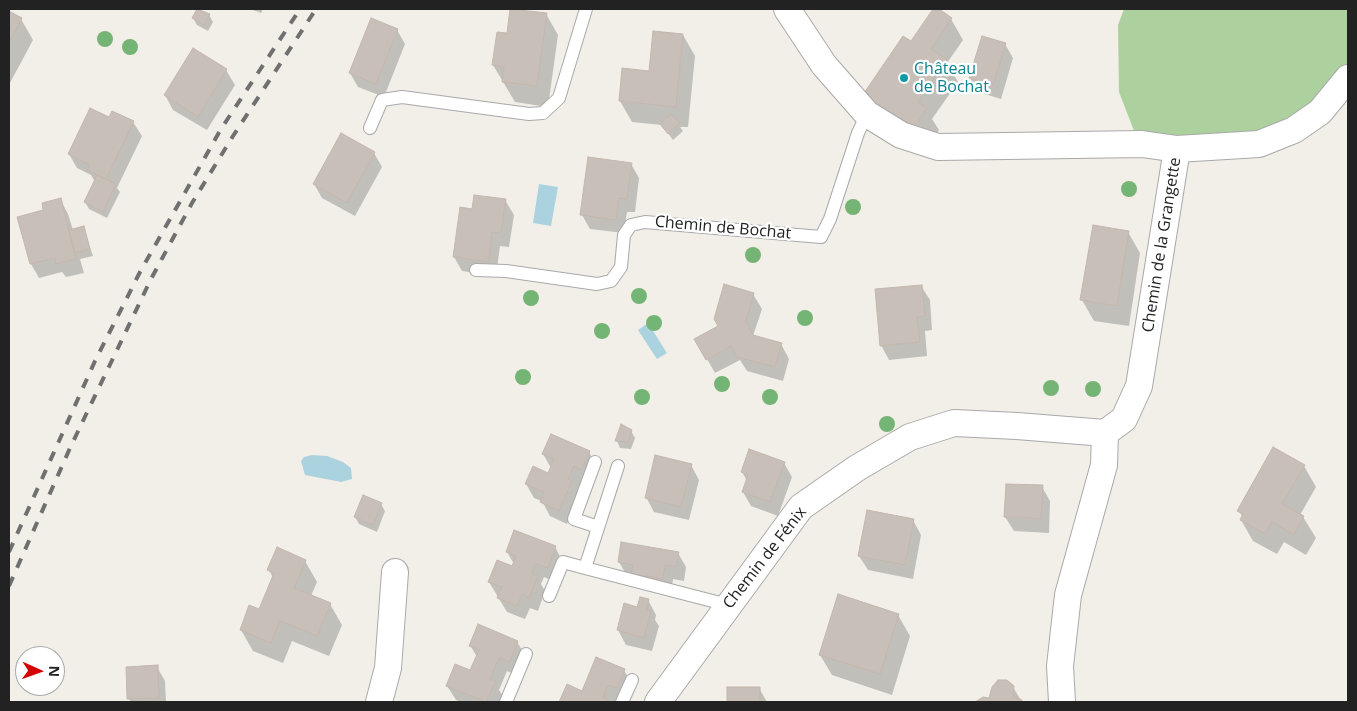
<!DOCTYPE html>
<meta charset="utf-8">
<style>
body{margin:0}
#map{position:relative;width:1357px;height:711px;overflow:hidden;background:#f2efe9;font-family:"Open Sans",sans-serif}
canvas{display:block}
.frame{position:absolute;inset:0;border:10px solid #222;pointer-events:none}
.north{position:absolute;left:15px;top:646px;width:50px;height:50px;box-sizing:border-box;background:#fff;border:1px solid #a7a7a7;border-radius:50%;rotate:92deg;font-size:14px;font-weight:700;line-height:20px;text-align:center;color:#222}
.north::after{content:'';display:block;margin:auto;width:18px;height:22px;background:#d40000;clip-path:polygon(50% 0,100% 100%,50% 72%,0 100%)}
</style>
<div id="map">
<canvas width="1357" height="711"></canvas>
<div class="frame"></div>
<div class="north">N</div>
</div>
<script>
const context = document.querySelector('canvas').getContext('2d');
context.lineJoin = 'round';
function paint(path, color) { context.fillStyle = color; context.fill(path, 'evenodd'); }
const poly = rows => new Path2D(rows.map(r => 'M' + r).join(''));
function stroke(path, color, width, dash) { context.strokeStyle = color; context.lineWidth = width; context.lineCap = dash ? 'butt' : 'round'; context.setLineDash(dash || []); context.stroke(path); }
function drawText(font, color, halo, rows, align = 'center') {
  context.font = font + ' "Open Sans",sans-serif'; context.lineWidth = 4.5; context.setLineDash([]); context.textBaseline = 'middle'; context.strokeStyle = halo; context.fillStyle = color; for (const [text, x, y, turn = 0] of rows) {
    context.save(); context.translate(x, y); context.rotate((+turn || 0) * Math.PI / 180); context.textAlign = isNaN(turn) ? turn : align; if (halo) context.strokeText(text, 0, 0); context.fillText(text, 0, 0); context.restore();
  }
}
paint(poly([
 [1124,9,1348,9,1348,66,1319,102,1256,135,1136,136,1119,92,1118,25]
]), '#add19e');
paint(poly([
 [539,184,558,187,551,226,533,223],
 [648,323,667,353,657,359,638,330],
 [312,455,327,456,343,462,351,468,352,479,341,482,305,475,301,461,304,457]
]), '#aad3df');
paint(poly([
 [198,9,209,15,213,22,208,31,197,25,193,18],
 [250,9,263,9,261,13],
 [934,9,951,19,963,40,947,63,958,82,932,119,939,130,924,151,875,117,911,43],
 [9,12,21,19,33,40,10,83],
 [546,14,558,35,548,107,515,102,493,65,508,35],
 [397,30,405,44,384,97,358,87,350,73],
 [683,35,695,56,688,127,680,127,683,131,673,140,662,125,632,122,620,101,623,69,650,72],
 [1005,44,1013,58,1001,99,978,92,970,78],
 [193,50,226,70,235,85,207,130,173,110,165,95],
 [110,119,133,122,142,136,117,188,120,192,107,218,89,209,85,202,95,182,91,175,77,168,69,154],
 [374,153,382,167,355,216,322,198,314,184],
 [631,164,639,178,635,212,627,212,624,233,590,229,582,215],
 [60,199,68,214,73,230,83,227,93,256,80,259,84,273,66,277,62,272,39,278,31,264,45,211],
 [505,200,514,215,509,247,500,246,496,276,462,271,454,257,473,210],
 [1128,232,1140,253,1129,326,1094,321,1082,300],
 [921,286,930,300,932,330,925,331,927,356,889,360,881,345],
 [753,294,762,309,753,336,781,344,789,359,783,381,747,371,740,360,715,373,707,359],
 [631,431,635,438,631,449,620,448,617,441],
 [589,452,597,466,582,480,577,491,579,496,567,524,550,516,542,501,534,498,526,484,549,474,551,468,543,454],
 [784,463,792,477,778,516,751,506,743,492,747,481,742,472],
 [691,465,699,480,689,520,654,512,646,497],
 [1304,466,1316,487,1300,515,1303,517,1316,538,1306,555,1284,542,1277,554,1253,541,1241,520,1243,518,1239,511],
 [1042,487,1050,501,1049,533,1014,531,1005,517],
 [381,504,385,511,377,532,359,524,355,517],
 [913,520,921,535,913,579,868,570,859,556],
 [555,547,563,562,556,582,544,577,541,584,545,591,538,611,530,608,525,619,507,612,489,582,513,568,514,564,507,552],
 [678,553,686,567,684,581,673,579,671,593,627,576,619,562],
 [305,561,317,582,311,596,330,604,342,625,329,656,292,641,283,663,253,651,241,630,260,611,273,578,269,570],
 [648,600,656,615,655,620,659,626,652,651,626,645,618,630],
 [898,615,910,636,892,695,832,675,820,655],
 [517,642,526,656,518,676,507,671,499,690,503,696,500,702,461,702,456,700,447,686,471,671,477,657,470,645],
 [157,667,165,681,166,702,131,702,129,699],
 [624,670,632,685,625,701,616,698,615,702,561,702,568,686,583,692],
 [1013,687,1022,702,977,702,983,698,990,699],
 [728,688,759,688,767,702,728,702]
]), '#0003');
const building = poly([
 [197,9,210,14,204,25,192,18,197,9],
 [510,9,547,13,537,86,502,82,504,67,492,65,497,32,507,33,510,9],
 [933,9,939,9,952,18,931,49,947,60,918,102,927,108,912,131,862,96,903,36,911,41,933,9],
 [9,11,22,18,9,43,9,11],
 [371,18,398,29,376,84,349,73,371,18],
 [653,31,683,34,676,107,619,101,622,68,649,71,653,31],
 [982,36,1006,43,993,85,969,78,982,36],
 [193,48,227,69,198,117,164,95,193,48],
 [90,108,109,117,112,111,134,121,106,179,87,170,90,165,68,154,90,108],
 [671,114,680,123,668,134,660,124,671,114],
 [341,133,375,152,347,203,313,184,341,133],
 [588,157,632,163,627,199,619,198,616,220,580,215,588,157],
 [97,175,116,184,103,212,84,202,97,175],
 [474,195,506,199,501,233,492,232,489,262,453,257,460,207,472,209,474,195],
 [61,198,76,259,56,264,55,258,30,264,17,217,43,210,42,203,61,198],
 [1093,225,1129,231,1117,306,1080,300,1093,225],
 [84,226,90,249,75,253,69,230,84,226],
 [724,284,754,293,746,321,753,335,782,343,775,367,737,357,731,346,706,360,694,339,718,326,714,319,724,284],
 [922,285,925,316,917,317,920,342,880,346,875,289,922,285],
 [621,424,632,430,628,442,615,441,621,424],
 [551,434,590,451,581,470,574,466,568,479,572,481,559,511,540,502,544,492,525,484,533,466,548,473,554,459,542,454,551,434],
 [1273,447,1305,465,1282,504,1304,516,1294,535,1272,522,1265,534,1240,520,1243,514,1237,511,1273,447],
 [749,449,785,462,770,502,742,492,748,475,741,472,749,449],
 [655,455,692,464,681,507,645,498,655,455],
 [1006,484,1043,485,1041,519,1004,517,1006,484],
 [363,495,382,503,373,525,354,517,363,495],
 [867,510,914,519,905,565,858,556,867,510],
 [514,530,556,546,548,568,536,564,532,574,538,576,529,598,522,594,517,606,497,598,502,587,488,582,497,560,512,566,516,556,506,552,514,530],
 [621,542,679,552,676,567,665,565,663,579,631,574,633,565,618,562,621,542],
 [277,547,306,560,294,588,331,603,317,636,280,621,271,643,240,630,249,605,259,609,274,573,267,570,277,547],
 [838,594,899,614,880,674,819,655,838,594],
 [640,597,649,599,646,610,651,611,644,638,617,630,624,603,637,607,640,597],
 [478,624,518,641,510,662,499,658,490,679,496,681,486,702,446,686,455,664,470,670,479,650,469,646,478,624],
 [596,657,625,669,617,688,608,685,603,698,608,701,607,702,559,702,567,684,582,691,596,657],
 [158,665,159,698,127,699,126,667,158,665],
 [998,680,1007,680,1014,686,1013,697,1022,700,1022,702,975,702,983,697,989,698,992,687,998,680],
 [727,687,760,687,760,702,727,702,727,687]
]);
paint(building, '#c7bfb8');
stroke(building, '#c4b6ab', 1);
const lane = poly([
 [370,128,382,100,402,97,529,114,543,113,559,98,586,9],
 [476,270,506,271,597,284,611,281,621,267,624,235,631,225,645,222,821,237,830,219,858,133,867,114],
 [595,462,574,519,598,527],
 [618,466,585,568,728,605],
 [549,596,563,562,585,568],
 [506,702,526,654],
 [622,702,632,680]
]);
const street = poly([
 [787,9,824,65,867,114,901,135,938,147,1142,144,1177,149,1259,144,1294,130,1320,112,1348,78],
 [1105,433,1124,419,1139,386,1177,149],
 [379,702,388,668,395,572],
 [658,702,801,507,857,468,910,437,954,423,1017,426,1105,433],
 [1062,702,1060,666,1068,595,1104,465,1105,433]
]);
stroke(lane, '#a9a9a9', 14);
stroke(street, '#a9a9a9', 28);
stroke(lane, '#fff', 12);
stroke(street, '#fff', 26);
stroke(poly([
 [9,552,95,361,140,272,221,129,300,9],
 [9,586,70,448,151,279,192,203,233,136,316,9]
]), '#707070', 4, [10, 10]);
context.fillStyle = '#74b475';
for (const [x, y] of [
 [105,39],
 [130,47],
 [1129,189],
 [853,207],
 [753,255],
 [639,296],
 [531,298],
 [805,318],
 [654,323],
 [602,331],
 [523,377],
 [722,384],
 [1051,388],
 [1093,389],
 [642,397],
 [770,397],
 [887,424]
]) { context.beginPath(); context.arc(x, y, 8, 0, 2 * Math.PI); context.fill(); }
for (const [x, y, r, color] of [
 [904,78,5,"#0f9aa8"]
]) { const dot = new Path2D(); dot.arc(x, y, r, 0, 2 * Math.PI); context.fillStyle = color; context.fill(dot); stroke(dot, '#fff', 2); }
drawText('16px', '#0d838f', '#fff', [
 ["Château",914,69],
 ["de Bochat",914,87]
], 'left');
drawText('16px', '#222', '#fff', [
 ["Chemin de Bochat",723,228,5],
 ["Chemin de la Grangette",1162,245,-81],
 ["Chemin de Fénix",765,558,-52]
]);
</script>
